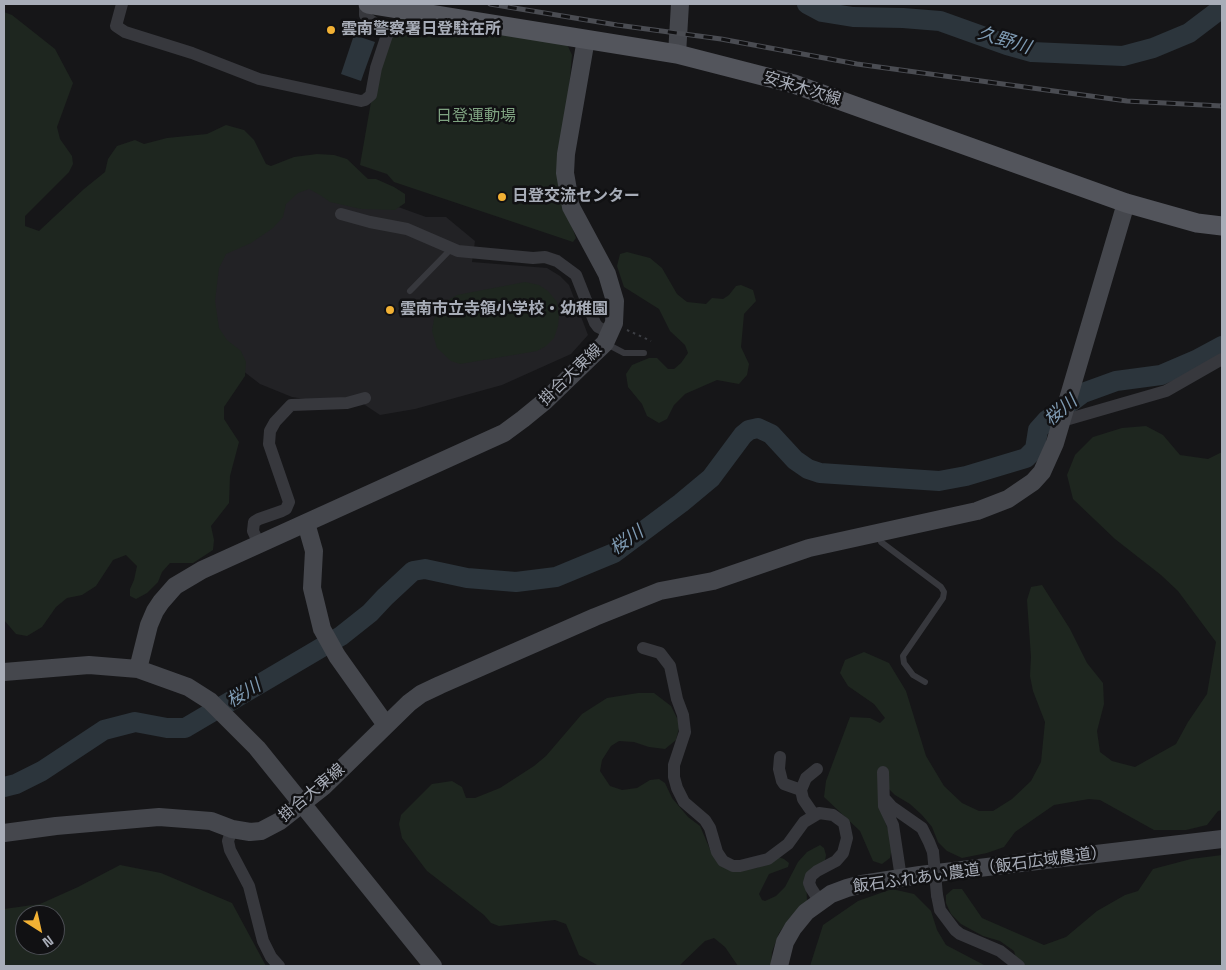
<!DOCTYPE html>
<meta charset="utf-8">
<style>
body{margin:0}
#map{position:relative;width:1226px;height:970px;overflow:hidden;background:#161618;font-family:"Space Grotesk",sans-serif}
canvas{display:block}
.frame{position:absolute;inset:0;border:5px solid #a8adb8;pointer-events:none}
.north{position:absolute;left:15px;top:905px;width:50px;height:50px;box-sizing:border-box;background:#111113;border:1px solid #4d4f55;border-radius:50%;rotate:145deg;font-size:14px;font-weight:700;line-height:20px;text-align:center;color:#a8adb8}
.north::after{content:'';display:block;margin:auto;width:18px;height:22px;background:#f2b134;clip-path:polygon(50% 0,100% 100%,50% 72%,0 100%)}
</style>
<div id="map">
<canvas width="1226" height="970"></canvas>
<div class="frame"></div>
<div class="north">N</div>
</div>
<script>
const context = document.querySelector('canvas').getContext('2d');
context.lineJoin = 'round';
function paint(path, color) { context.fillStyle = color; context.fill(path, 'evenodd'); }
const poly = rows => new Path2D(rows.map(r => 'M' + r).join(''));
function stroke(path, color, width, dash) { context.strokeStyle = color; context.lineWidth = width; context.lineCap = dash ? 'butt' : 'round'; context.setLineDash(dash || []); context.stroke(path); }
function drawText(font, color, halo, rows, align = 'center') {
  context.font = font + ' "Space Grotesk","Noto Sans JP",sans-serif'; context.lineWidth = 5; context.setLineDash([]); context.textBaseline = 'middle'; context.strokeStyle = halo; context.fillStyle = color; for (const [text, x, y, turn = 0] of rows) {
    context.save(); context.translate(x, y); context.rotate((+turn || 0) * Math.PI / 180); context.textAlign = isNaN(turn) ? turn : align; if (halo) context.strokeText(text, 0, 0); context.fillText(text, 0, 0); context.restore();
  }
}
paint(poly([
 [284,178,354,191,426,217,446,217,475,241,472,262,547,268,560,276,569,285,588,335,571,354,502,385,415,409,380,415,356,399,324,402,292,397,260,384,203,340,221,239]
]), '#222225');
paint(poly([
 [4,12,12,15,55,49,73,83,57,127,60,139,72,156,73,164,69,172,25,216,25,226,39,231,84,189,105,172,108,159,117,146,135,140,144,144,167,138,207,134,226,125,244,130,254,140,266,164,271,166,294,157,317,154,334,155,347,159,368,179,376,179,394,187,405,194,405,203,395,210,361,209,330,202,320,195,309,189,298,193,286,204,283,217,273,228,251,243,226,254,219,268,215,301,219,328,227,340,241,351,246,362,245,376,224,407,224,419,239,442,230,476,229,503,211,526,214,540,213,550,193,563,170,563,162,572,158,582,147,593,136,599,130,596,130,589,134,580,137,566,126,555,113,560,96,586,82,595,67,598,56,607,42,627,27,636,16,634,4,620],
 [399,18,566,42,572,55,560,193,576,238,573,242,394,182,387,174,360,165,371,102,380,65,396,20],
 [627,252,650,258,662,268,677,294,687,302,706,304,712,298,723,299,729,295,736,286,741,285,753,290,756,301,744,314,741,347,749,364,747,375,739,384,717,380,685,394,674,405,667,419,659,423,647,416,642,404,628,387,626,374,632,365,649,358,657,358,668,369,674,369,681,363,688,353,685,345,670,331,659,309,624,287,617,266,620,254],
 [525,282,539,285,548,291,557,302,559,315,558,326,554,338,546,346,537,351,460,364,451,361,437,348,432,331,434,319,438,309,445,302,457,295],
 [1146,426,1163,435,1180,455,1208,459,1222,452,1222,810,1218,811,1207,825,1186,830,1154,830,1100,800,1089,799,1054,805,1015,832,1004,847,987,853,962,858,947,851,938,842,932,827,922,815,910,804,895,795,887,787,881,811,893,843,890,858,882,864,873,861,860,831,824,797,826,781,850,717,870,718,880,723,885,718,874,704,848,686,840,673,845,660,864,652,889,663,906,691,926,756,944,786,962,803,979,811,993,811,1012,799,1031,781,1041,762,1045,722,1033,691,1030,676,1031,657,1027,600,1031,587,1042,585,1070,629,1087,663,1103,683,1104,704,1097,731,1100,752,1112,761,1135,767,1176,744,1188,722,1207,694,1216,642,1178,591,1161,575,1115,539,1073,499,1067,475,1075,455,1093,437,1122,428],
 [638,693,654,693,671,706,680,724,676,740,665,749,649,747,634,742,619,741,611,746,602,760,600,771,610,786,622,790,637,788,650,780,659,779,665,783,672,798,688,817,700,826,712,854,742,869,757,868,778,857,784,859,789,863,788,867,769,874,759,894,762,900,765,901,776,896,785,887,798,862,807,852,820,845,824,848,826,855,825,861,806,878,807,901,789,919,779,933,772,952,771,966,738,966,725,947,714,938,705,941,679,966,599,966,579,955,566,924,555,920,499,926,491,923,484,915,427,871,402,838,399,824,401,815,432,784,452,781,462,787,466,798,475,798,500,788,534,766,546,756,582,714,607,698],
 [1222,855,1222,966,990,966,1007,965,1016,958,1014,951,1000,941,983,936,961,924,951,914,946,903,946,895,953,889,962,889,982,918,1044,945,1066,937,1097,911,1125,895,1138,891,1153,869,1191,859],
 [120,865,161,873,232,903,266,966,4,966,4,909,40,904,78,887],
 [25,915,55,915,55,945,25,945],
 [892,889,914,894,931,911,937,930,946,945,986,966,810,966,823,925,858,901]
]), '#1e261f');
paint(poly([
 [354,35,375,42,361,81,341,74]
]), '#2c353c');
stroke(poly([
 [807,4,822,12,853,17,903,18,940,21,1007,45,1032,52,1123,56,1153,48,1189,33,1222,8],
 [4,787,16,784,42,771,104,730,135,722,167,728,185,728,341,636,370,613,385,597,413,571,425,569,467,578,516,582,556,577,614,553,681,503,711,478,743,435,749,430,758,428,771,434,795,460,808,469,820,473,939,481,966,476,1026,458,1035,449,1038,430,1047,420,1083,393,1116,381,1161,375,1196,360,1222,346]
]), '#2c353c', 20);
stroke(poly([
 [627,330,651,341]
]), '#3d3f44', 2, [2.5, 4]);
stroke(poly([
 [410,291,451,249],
 [605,343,624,353,644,353],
 [879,535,881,542,941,587,944,592,943,598,903,656,904,663,913,675,925,682]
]), '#37383d', 6);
stroke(poly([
 [122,4,116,26,125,32,192,53,259,79,361,101,365,100,371,95,376,68,387,35,381,27,367,18,365,15,365,4],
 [341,214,370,222,407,229,458,251,533,258,545,257,557,261,576,275,595,323,598,327,610,333],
 [1062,421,1166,391,1222,359],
 [259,544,253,531,254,522,259,519,282,511,286,509,289,502,269,444,270,431,275,422,291,405,347,403,365,398],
 [643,648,660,653,670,666,677,699,683,715,685,732,674,765,674,777,677,788,684,802,705,820,710,828,717,852,723,861,733,866,740,866,768,859,788,844,804,822,819,813,833,815,844,823,847,838,843,853,836,861,817,871,811,876,809,883,811,888,820,902],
 [780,757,779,769,782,781,784,784,801,790],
 [883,772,884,806,893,825,901,878],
 [884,798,892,807,922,828,929,842,933,852],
 [814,815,803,799,801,790,806,778,817,769],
 [232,829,228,841,230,850,249,886,263,941,271,957,279,966],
 [937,895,940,910,955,930,960,934,1000,951,1019,966]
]), '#37383d', 12);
stroke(poly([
 [677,54,680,4],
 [306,523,314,551,312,588,322,629,337,656,386,725],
 [138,669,149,625,155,611,161,602,175,586,202,570,504,433,523,419,545,401,605,343,614,323,615,301,607,274,571,207,565,173,566,154,586,39],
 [4,672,89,665,138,669,188,687,210,701,257,748,433,966],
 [4,833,56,826,159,817,211,821,232,829,250,832,261,831,280,821,323,787,409,703,421,694,440,685,595,617,660,591,713,581,809,548,977,511,1008,499,1033,482,1042,472,1055,443,1126,203],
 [779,966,785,942,793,928,806,912,831,894,847,888,862,884,920,875,1222,839]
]), '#45474d', 18);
stroke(poly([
 [368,4,677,54,794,84,1126,203,1197,223,1222,226]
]), '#53555c', 19);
const rail = poly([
 [490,4,617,25,721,39,857,64,1127,101,1222,106]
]);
stroke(rail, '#4a4c52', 5);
stroke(rail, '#111113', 3, [9]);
stroke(poly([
 [933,852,937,895]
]), '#37383d', 12);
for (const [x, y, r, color] of [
 [331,30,5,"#f2b134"],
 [502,197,5,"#f2b134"],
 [390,310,5,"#f2b134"]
]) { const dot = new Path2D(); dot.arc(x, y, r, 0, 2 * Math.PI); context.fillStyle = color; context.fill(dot); stroke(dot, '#111113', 2); }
drawText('bold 16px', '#a8adb8', '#111113', [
 ["雲南警察署日登駐在所",341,30],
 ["日登交流センター",512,197],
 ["雲南市立寺領小学校・幼稚園",400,310]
], 'left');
drawText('16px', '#a8adb8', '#111113', [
 ["安来木次線",802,89,17],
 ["掛合大東線",571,375,-44],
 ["掛合大東線",312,793,-40],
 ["飯石ふれあい農道（飯石広域農道）",980,870,-8]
]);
drawText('16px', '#7fa381', '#111113', [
 ["日登運動場",476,117]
]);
drawText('italic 18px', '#7f9bb3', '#111113', [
 ["久野川",1004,41,17],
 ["桜川",1061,411,-40],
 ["桜川",627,541,-35],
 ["桜川",244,694,-31]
]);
</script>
